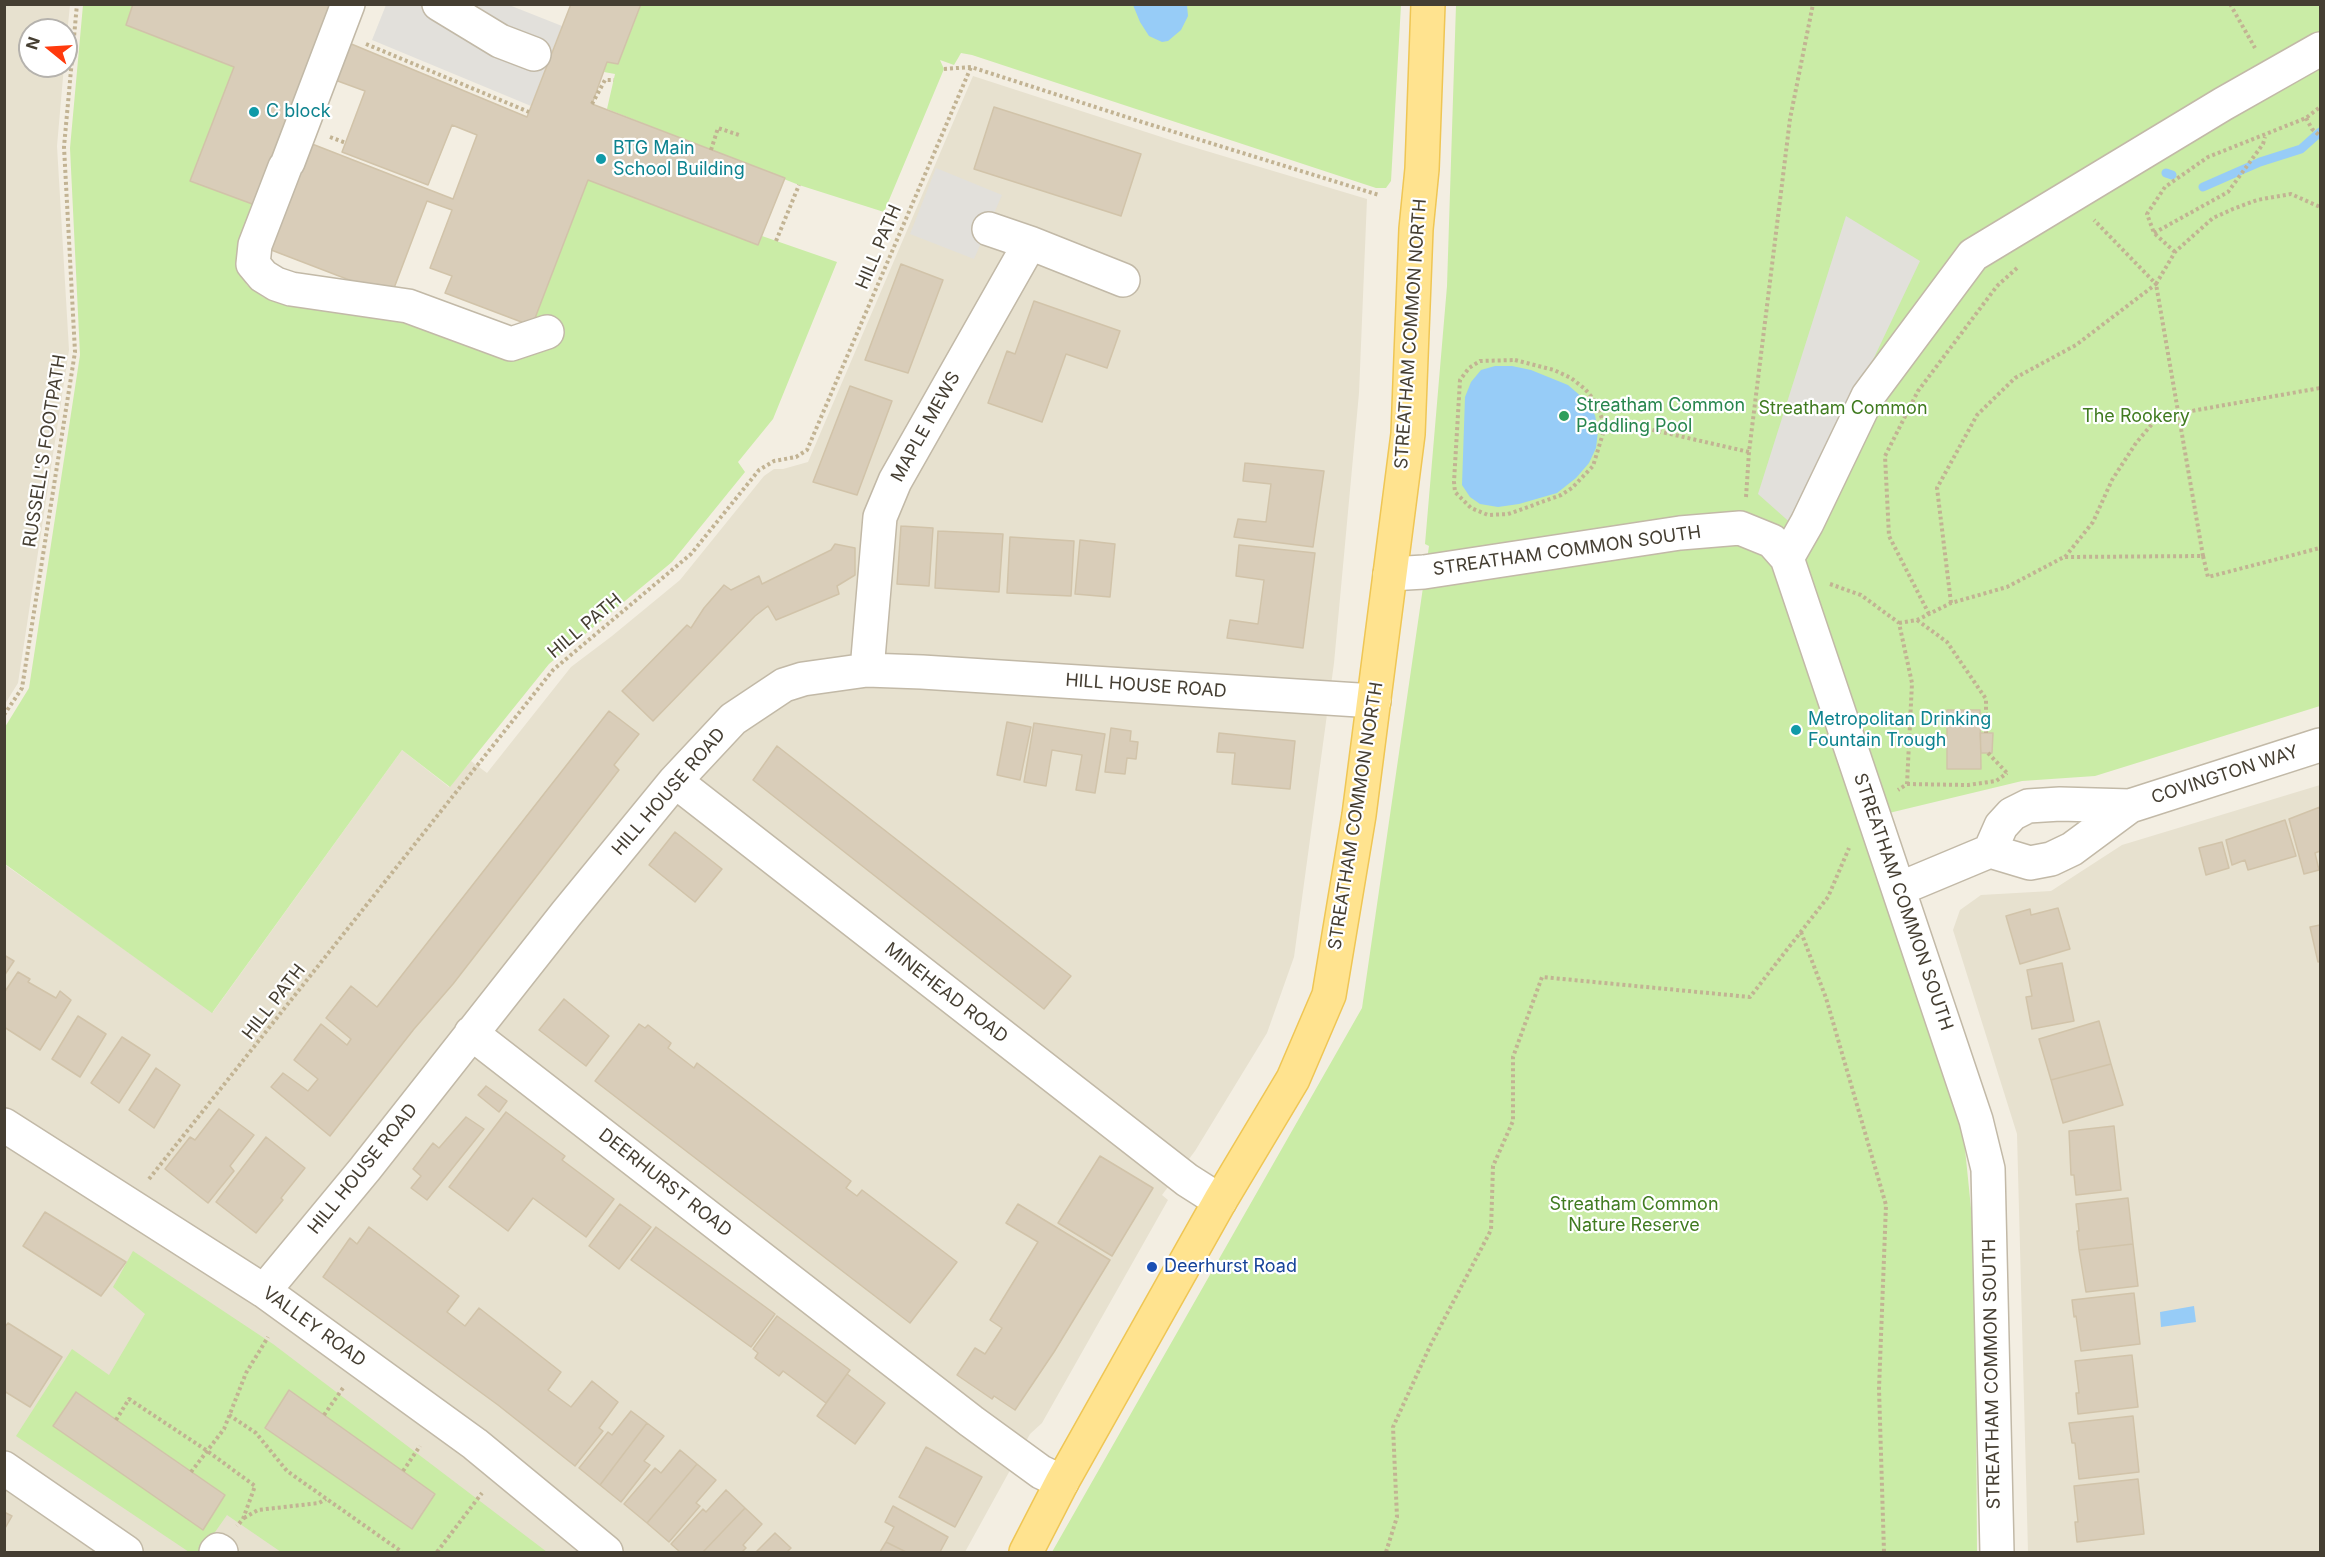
<!DOCTYPE html>
<style>
body{margin:0}
#map{position:relative;width:2325px;height:1557px;overflow:hidden;background:#f3eee2;font-family:Inter,sans-serif}
canvas{display:block}
.frame{position:absolute;inset:0;border:6px solid #453e32;pointer-events:none}
.north{position:absolute;left:18px;top:18px;width:60px;height:60px;box-sizing:border-box;background:#fff;border:2px solid #b5b2ad;border-radius:50%;rotate:288deg;font-size:16px;font-weight:700;line-height:24px;text-align:center;color:#453e32}
.north::after{content:'';display:block;margin:auto;width:21px;height:27px;background:#ff3a0d;clip-path:polygon(50% 0,100% 100%,50% 72%,0 100%)}
</style>
<div id="map">
<canvas width="2325" height="1557"></canvas>
<div class="frame"></div>
<div class="north">N</div>
</div>
<script>
const context = document.querySelector('canvas').getContext('2d');
context.lineJoin = 'round';
function paint(path, color) { context.fillStyle = color; context.fill(path, 'evenodd'); }
const poly = rows => new Path2D(rows.map(r => 'M' + r).join(''));
function stroke(path, color, width, dash) { context.strokeStyle = color; context.lineWidth = width; context.lineCap = dash ? 'butt' : 'round'; context.setLineDash(dash || []); context.stroke(path); }
function drawText(font, color, halo, rows, align = 'center') {
  context.font = font + ' Inter,sans-serif'; context.lineWidth = 4.5; context.setLineDash([]); context.textBaseline = 'middle'; context.strokeStyle = halo; context.fillStyle = color; for (const [text, x, y, turn = 0] of rows) {
    context.save(); context.translate(x, y); context.rotate((+turn || 0) * Math.PI / 180); context.textAlign = isNaN(turn) ? turn : align; if (halo) context.strokeText(text, 0, 0); context.fillText(text, 0, 0); context.restore();
  }
}
paint(poly([
 [5,4,70,5,66,44,66,30,30,30,30,66,64,66,57,146,69,350,18,683,5,704],
 [973,76,1183,144,1367,199,1359,393,1334,663,1294,957,1267,1033,1195,1151,1162,1195,1168,1200,1042,1423,1030,1434,965,1552,5,1552,4,864,213,1012,402,750,449,787,471,761,487,773,571,667,612,636,680,580,764,476,774,469,783,469,808,462],
 [2320,785,2320,1552,2028,1552,2017,1134,1953,930,1960,910,1981,895,2051,891,2122,845]
]), '#e7e1cf');
paint(poly([
 [83,5,133,5,126,25,234,67,190,181,255,205,236,256,247,285,263,297,282,304,322,309,409,323,520,352,532,326,588,180,758,245,762,236,837,262,773,419,738,462,745,472,672,562,549,664,450,787,402,750,212,1013,5,864,5,727,29,688,80,355,70,148],
 [641,5,1401,5,1391,181,1386,188,1376,188,972,55,961,53,954,65,940,60,944,69,884,212,799,185,607,109,615,74,604,72,607,62,618,64],
 [1456,5,2320,5,2320,706,2095,776,2022,781,1864,819,1963,1129,1975,1248,1977,1552,1052,1552,1362,1008,1429,546,1425,544,1447,286],
 [133,1251,273,1344,547,1552,281,1552,227,1515,201,1552,189,1552,16,1436,72,1349,109,1375,145,1314,113,1287]
]), '#caeca6');
paint(poly([
 [386,5,509,5,562,26,531,106,372,40],
 [936,168,1002,195,974,259,910,234],
 [1846,216,1920,261,1794,526,1758,494]
]), '#e2e0db');
paint(poly([
 [1133,5,1187,5,1188,16,1181,30,1168,41,1162,42,1149,36,1140,22],
 [1495,366,1512,366,1531,370,1568,385,1583,398,1595,415,1598,431,1596,448,1589,463,1576,478,1557,493,1519,504,1498,507,1480,504,1470,497,1462,485,1465,397,1471,382,1481,370],
 [2194,1306,2196,1322,2161,1327,2160,1312]
]), '#97ccf7');
stroke(poly([
 [2166,173,2172,175],
 [2203,187,2260,162,2301,149,2320,132]
]), '#97ccf7', 9);
const building = poly([
 [133,4,332,4,255,205,190,181,234,67,126,25,133,4],
 [571,4,641,4,618,64,607,62,592,104,785,178,758,245,588,180,532,326,445,293,452,276,430,268,452,210,427,201,391,296,266,248,307,142,453,199,477,135,452,125,428,185,342,152,365,91,335,80,349,43,527,117,571,4],
 [994,107,1141,154,1121,216,974,169,994,107],
 [901,264,943,280,908,373,865,360,901,264],
 [1034,301,1120,331,1107,368,1066,354,1042,422,988,403,1007,351,1015,354,1034,301],
 [850,386,892,401,857,495,813,482,850,386],
 [1245,463,1324,471,1313,547,1234,537,1238,519,1266,522,1271,484,1243,481,1245,463],
 [901,526,933,528,929,586,897,584,901,526],
 [938,531,1003,534,999,592,935,588,938,531],
 [1010,537,1074,541,1071,596,1007,593,1010,537],
 [1080,540,1115,544,1110,597,1075,594,1080,540],
 [835,544,855,548,855,575,837,586,839,594,776,620,768,606,755,616,653,721,622,691,687,625,691,628,704,608,724,585,731,590,759,576,762,584,831,550,835,544],
 [1239,545,1315,553,1303,648,1227,638,1230,620,1258,624,1264,580,1236,576,1239,545],
 [1947,710,1980,710,1981,769,1947,769,1947,710],
 [609,711,639,734,614,765,619,770,453,984,414,1029,330,1136,271,1087,283,1073,308,1091,318,1079,294,1060,321,1024,347,1045,351,1039,326,1018,351,986,377,1007,609,711],
 [1007,722,1031,727,1020,780,997,775,1007,722],
 [1034,723,1105,734,1095,793,1076,790,1082,755,1052,750,1046,786,1024,782,1034,723],
 [1111,728,1131,731,1130,741,1138,742,1136,759,1127,758,1125,774,1105,772,1111,728],
 [1219,733,1295,741,1290,789,1232,784,1235,753,1217,752,1219,733],
 [1980,733,1993,733,1992,753,1981,753,1980,733],
 [777,746,1071,976,1044,1009,753,780,777,746],
 [2320,807,2320,851,2315,853,2319,870,2304,874,2289,819,2320,807],
 [2285,820,2296,856,2248,870,2245,860,2232,865,2226,840,2285,820],
 [675,832,722,869,695,902,649,865,675,832],
 [2222,842,2229,868,2206,875,2199,848,2222,842],
 [2058,908,2070,949,2020,964,2006,916,2030,909,2031,915,2058,908],
 [2320,925,2320,961,2318,962,2310,927,2320,925],
 [4,955,14,961,4,976,4,955],
 [2062,963,2074,1021,2032,1029,2026,997,2032,996,2027,970,2062,963],
 [18,972,30,979,28,982,56,998,60,991,71,1000,40,1050,4,1027,4,993,18,972],
 [564,999,609,1036,586,1066,539,1030,564,999],
 [78,1016,106,1034,80,1077,52,1059,78,1016],
 [2099,1021,2111,1064,2051,1080,2039,1039,2099,1021],
 [639,1024,645,1028,648,1025,671,1043,668,1048,694,1068,697,1063,851,1181,846,1188,857,1196,862,1190,957,1262,910,1323,595,1081,639,1024],
 [122,1037,150,1055,119,1103,91,1083,122,1037],
 [2111,1064,2123,1105,2063,1123,2051,1080,2111,1064],
 [156,1068,180,1085,154,1128,129,1110,156,1068],
 [486,1086,507,1101,499,1112,478,1095,486,1086],
 [219,1109,254,1135,230,1166,234,1171,208,1203,165,1169,190,1137,195,1140,219,1109],
 [506,1112,565,1156,562,1160,614,1199,586,1237,533,1198,508,1231,449,1187,506,1112],
 [466,1117,484,1129,427,1200,411,1188,421,1176,413,1169,433,1143,439,1148,466,1117],
 [2114,1126,2121,1190,2076,1195,2074,1175,2071,1175,2069,1131,2114,1126],
 [266,1137,305,1168,281,1198,283,1200,256,1233,216,1202,266,1137],
 [1100,1156,1153,1188,1112,1256,1058,1223,1100,1156],
 [2128,1198,2133,1244,2079,1250,2077,1231,2079,1231,2076,1204,2128,1198],
 [620,1204,651,1227,619,1269,589,1246,620,1204],
 [1018,1204,1110,1260,1054,1352,1015,1410,994,1396,992,1399,957,1375,975,1348,985,1354,1002,1328,990,1320,1038,1242,1006,1223,1018,1204],
 [45,1212,126,1262,101,1296,23,1246,45,1212],
 [369,1227,459,1296,447,1312,465,1326,479,1308,561,1372,548,1390,571,1407,592,1381,618,1402,599,1428,603,1431,575,1466,498,1405,323,1277,350,1238,357,1244,369,1227],
 [656,1227,775,1314,751,1347,631,1260,656,1227],
 [2133,1244,2138,1286,2086,1292,2079,1250,2133,1244],
 [2134,1293,2140,1344,2081,1351,2076,1316,2074,1317,2072,1300,2134,1293],
 [777,1316,850,1370,826,1403,783,1371,779,1376,755,1358,758,1353,753,1349,777,1316],
 [8,1323,62,1357,30,1407,4,1391,4,1328,8,1323],
 [2132,1355,2138,1407,2078,1414,2076,1393,2079,1393,2075,1361,2132,1355],
 [847,1374,885,1403,855,1444,817,1416,847,1374],
 [289,1390,435,1494,412,1529,265,1428,289,1390],
 [76,1392,225,1495,203,1530,53,1426,76,1392],
 [631,1411,647,1423,600,1485,579,1468,608,1432,612,1435,631,1411],
 [2133,1416,2139,1472,2079,1479,2075,1443,2072,1443,2069,1423,2133,1416],
 [647,1423,664,1436,644,1461,650,1465,621,1502,600,1485,647,1423],
 [926,1447,982,1477,955,1527,899,1497,926,1447],
 [680,1450,697,1464,647,1523,624,1504,655,1468,661,1473,680,1450],
 [697,1464,716,1480,696,1503,700,1506,669,1542,647,1523,697,1464],
 [2138,1479,2144,1534,2077,1542,2075,1522,2078,1522,2074,1486,2138,1479],
 [726,1490,745,1508,703,1552,680,1552,671,1544,703,1509,706,1512,726,1490],
 [893,1506,948,1537,940,1552,906,1552,886,1542,894,1527,885,1522,893,1506],
 [745,1508,762,1524,743,1545,746,1548,742,1552,703,1552,745,1508],
 [4,1512,12,1516,4,1530,4,1512],
 [775,1533,791,1548,787,1552,756,1552,775,1533],
 [886,1542,906,1552,880,1552,886,1542]
]);
paint(building, '#d9cdb9');
stroke(building, '#d1c3a9', 1.5);
const minor = poly([
 [439,4,500,41,534,54],
 [288,162,348,4],
 [285,167,255,245,253,264,263,276,276,284,291,289,408,306,511,344,547,332],
 [1030,243,1123,280],
 [1787,558,1807,523,1868,396,1973,255,2223,104,2320,49],
 [1390,574,1424,572,1680,533,1740,528,1772,541,1787,558,1976,1120,1988,1169,1997,1552],
 [867,670,880,517,895,481,1030,243,989,229],
 [675,781,1187,1180,1220,1201],
 [1990,851,2001,826,2012,814,2028,806,2060,804,2130,806,2320,745],
 [1899,889,1990,851,2030,863,2051,859,2072,849,2130,806],
 [471,1033,971,1421,1041,1472,1062,1482],
 [4,1125,264,1291,475,1444,606,1552],
 [264,1291,365,1169,566,914,675,781,733,719,784,685,803,679,867,670,922,672,1374,701],
 [4,1468,126,1552],
 [216,1552,218,1550,221,1552]
]);
const major = poly([
 [1026,1552,1062,1482,1220,1201,1293,1079,1329,995,1359,815,1408,434,1416,229,1422,169,1428,4]
]);
stroke(minor, '#c2b9a7', 36);
stroke(major, '#efc654', 36);
stroke(poly([
 [2230,4,2255,48],
 [366,44,529,112],
 [944,69,971,67,1142,122,1379,195],
 [592,104,605,80,614,80],
 [2306,118,2312,129,2320,136],
 [330,137,346,143],
 [711,150,718,128,739,135],
 [2154,233,2228,192,2263,144,2265,137],
 [776,241,799,185],
 [2175,252,2154,233,2147,214,2165,187,2208,157,2306,118,2320,107],
 [1515,360,1554,370,1571,378,1585,389,1596,402,1605,427,1593,466,1572,488,1561,495,1517,511,1508,514,1488,515,1471,508,1455,492,1454,482,1460,380,1469,368,1480,361,1515,360],
 [1605,427,1631,425,1749,452],
 [1746,497,1749,452,1790,119,1813,4],
 [2203,556,2156,284,2175,252,2213,218,2233,209,2257,200,2291,194,2320,207],
 [2065,557,2093,522,2112,480,2136,443,2158,417,2320,388],
 [1830,584,1861,595,1899,623,1912,683,1907,784,1898,790],
 [1951,603,1937,488,1977,415,2015,378,2076,345,2156,284,2094,220],
 [1929,614,1889,536,1885,456,1918,391,1997,286,2017,268],
 [1917,620,1947,642,1986,699,1986,733],
 [1899,623,1917,620,1951,603,2007,587,2064,557,2203,556,2208,577,2320,548],
 [4,715,22,688,75,352,64,147,77,4],
 [1912,737,1947,737],
 [1988,753,2008,774],
 [1907,784,1968,785,1996,781,2007,773],
 [1801,932,1826,998,1886,1205,1879,1389,1884,1552],
 [149,1179,553,670,691,554,759,470,774,461,796,457,807,450,971,67],
 [229,1415,256,1433,287,1471,402,1552],
 [324,1415,343,1388],
 [116,1420,129,1399,206,1450,255,1486,243,1519,237,1526],
 [403,1471,420,1446],
 [191,1472,224,1429,246,1373,268,1337],
 [244,1518,258,1510,319,1503,326,1499],
 [437,1552,482,1493],
 [1386,1552,1397,1517,1393,1427,1430,1346,1491,1230,1493,1166,1513,1121,1513,1057,1542,977,1750,997,1828,897,1849,848]
]), '#c2b393', 4, [3, 3]);
stroke(minor, '#fff', 33);
stroke(major, '#ffe38f', 33);
for (const [x, y, r, color] of [
 [254,112,6,"#0f9aa8"],
 [601,159,6,"#0f9aa8"],
 [1564,416,6,"#2e9e5b"],
 [1796,730,6,"#0f9aa8"],
 [1152,1267,6,"#1a4fb4"]
]) { const dot = new Path2D(); dot.arc(x, y, r, 0, 2 * Math.PI); context.fillStyle = color; context.fill(dot); stroke(dot, '#fff', 2); }
drawText('18px', '#0d838f', '#fff', [
 ["C block",266,112],
 ["BTG Main",613,149],
 ["School Building",613,170],
 ["Metropolitan Drinking",1808,720],
 ["Fountain Trough",1808,741]
], 'left');
drawText('18px', '#453e32', '#fff', [
 ["HILL PATH",879,247,-67],
 ["STREATHAM COMMON NORTH",1411,334,-86],
 ["MAPLE MEWS",926,427,-61],
 ["RUSSELL'S FOOTPATH",45,451,-81],
 ["STREATHAM COMMON SOUTH",1567,551,-8],
 ["HILL PATH",585,626,-40],
 ["HILL HOUSE ROAD",1146,686,4],
 ["COVINGTON WAY",2225,775,-18],
 ["HILL HOUSE ROAD",669,792,-49],
 ["STREATHAM COMMON NORTH",1356,816,-81],
 ["STREATHAM COMMON SOUTH",1903,902,71],
 ["MINEHEAD ROAD",946,993,38],
 ["HILL PATH",274,1002,-52],
 ["HILL HOUSE ROAD",363,1169,-51],
 ["DEERHURST ROAD",665,1183,38],
 ["VALLEY ROAD",314,1327,36],
 ["STREATHAM COMMON SOUTH",1992,1374,-91]
]);
drawText('18px', '#27864d', '#fff', [
 ["Streatham Common",1576,406],
 ["Paddling Pool",1576,427]
], 'left');
drawText('18px', '#407b20', '#fff', [
 ["Streatham Common",1843,409],
 ["The Rookery",2136,417],
 ["Streatham Common",1634,1205],
 ["Nature Reserve",1634,1226]
]);
drawText('18px', '#164399', '#fff', [
 ["Deerhurst Road",1164,1267]
], 'left');
</script>
